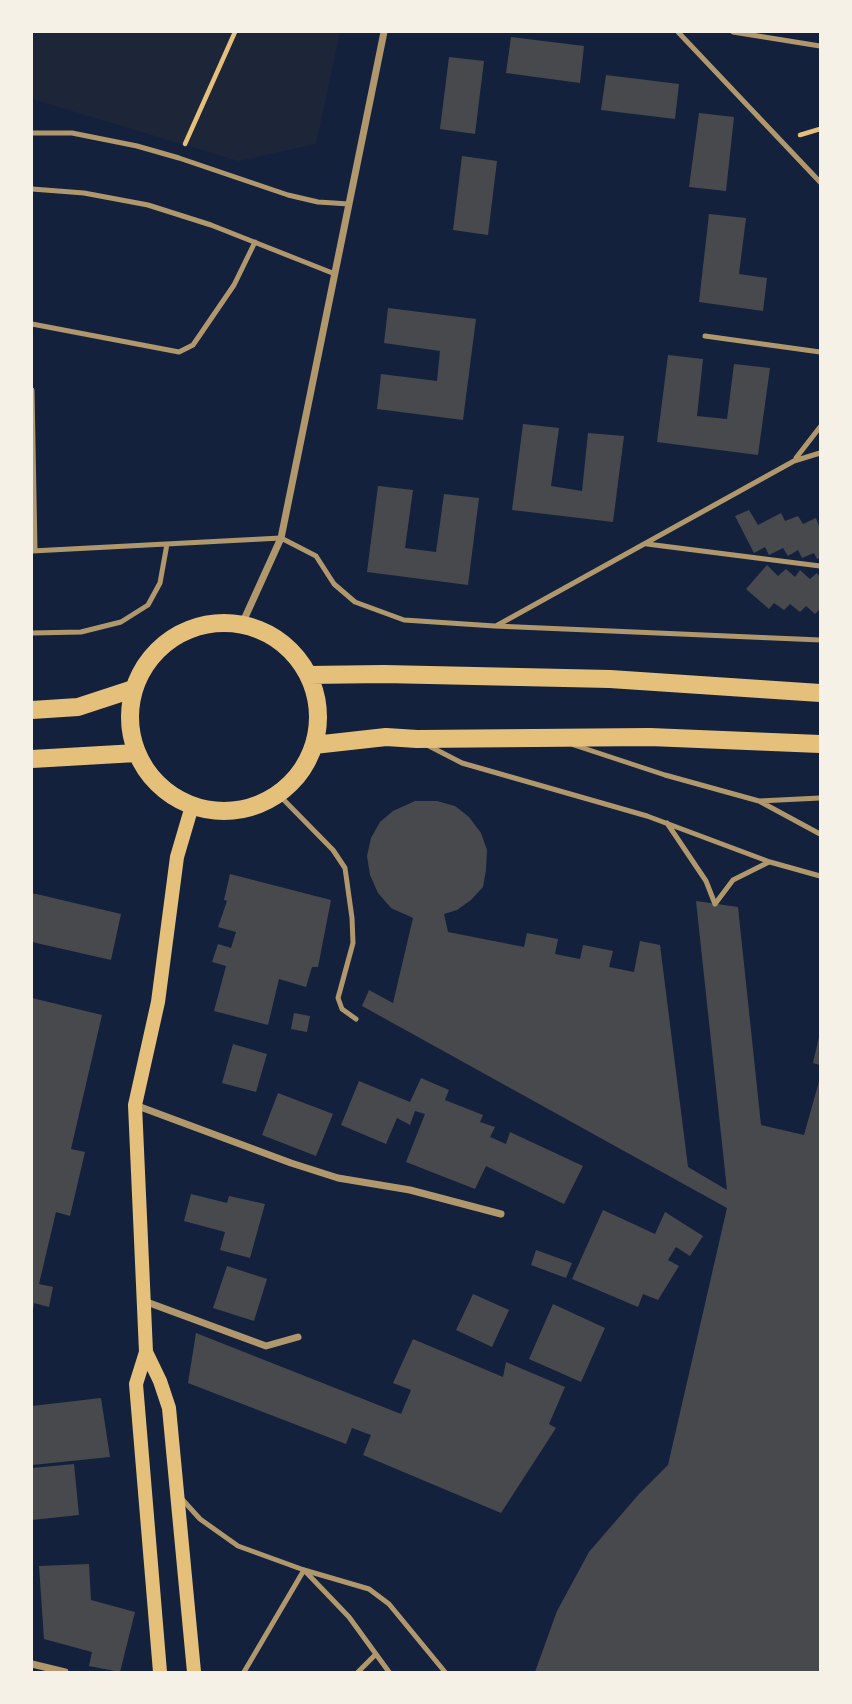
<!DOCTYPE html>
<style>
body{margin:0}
#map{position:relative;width:852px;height:1704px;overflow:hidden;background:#14213d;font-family:Montserrat,sans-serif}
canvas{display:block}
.frame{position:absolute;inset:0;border:33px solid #f6f1e7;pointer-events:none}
</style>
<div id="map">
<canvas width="852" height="1704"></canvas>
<div class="frame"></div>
</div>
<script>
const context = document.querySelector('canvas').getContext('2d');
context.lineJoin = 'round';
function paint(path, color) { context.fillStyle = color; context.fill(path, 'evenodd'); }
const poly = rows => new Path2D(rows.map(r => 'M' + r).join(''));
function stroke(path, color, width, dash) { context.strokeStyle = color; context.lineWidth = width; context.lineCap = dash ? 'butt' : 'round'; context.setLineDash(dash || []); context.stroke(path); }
paint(poly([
 [32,32,340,32,316,144,238,161,32,99]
]), '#1d2539');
paint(poly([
 [511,37,584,46,580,83,506,73],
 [449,57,484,61,475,134,440,129],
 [606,75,679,84,675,119,601,110],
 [699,113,734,117,726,191,689,187],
 [462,156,497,161,488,235,453,230],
 [709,214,746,218,739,274,767,278,763,311,699,302],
 [388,308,476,319,463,420,377,409,381,374,437,381,440,351,384,343],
 [668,355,703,359,697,416,727,419,734,364,770,368,758,455,657,442],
 [523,424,559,428,551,486,582,491,588,433,624,436,613,522,512,510],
 [378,486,413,490,405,548,436,552,444,494,479,498,468,585,367,572],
 [749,510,758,525,781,513,785,521,798,516,803,524,816,518,819,526,820,525,820,558,817,559,814,553,802,558,798,550,788,556,783,548,769,555,765,547,754,553,735,516],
 [767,565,778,576,786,569,795,577,800,570,810,579,817,573,820,577,820,609,815,614,806,606,800,612,790,604,784,610,774,603,769,609,746,589],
 [415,801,437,801,455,806,469,817,481,833,487,850,486,870,483,887,471,900,457,910,444,914,448,932,524,947,527,933,558,939,555,954,580,959,583,945,613,951,609,967,634,972,640,941,660,945,688,1167,727,1190,696,901,738,907,761,1125,804,1135,820,1078,820,1672,535,1672,557,1611,589,1552,639,1494,668,1465,727,1208,362,1006,369,990,393,1003,413,918,391,908,378,893,370,875,367,856,371,838,380,822,393,811],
 [230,874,331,900,318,967,312,967,306,987,279,979,268,1025,214,1011,226,966,212,962,218,944,231,948,236,932,218,927,227,901,224,900],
 [32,893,121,914,111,960,32,942],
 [32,998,102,1015,71,1149,85,1152,70,1216,56,1212,39,1284,53,1287,49,1307,34,1303,33,1310],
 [294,1013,310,1016,307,1032,291,1029],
 [819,1037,820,1037,820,1065,813,1063],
 [233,1044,267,1054,256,1092,222,1083],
 [421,1078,449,1090,445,1100,483,1115,480,1122,495,1127,490,1137,506,1144,510,1132,583,1166,564,1204,486,1166,475,1189,406,1162,425,1114,415,1111,410,1125,397,1118,386,1144,341,1125,359,1081,410,1102],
 [278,1093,333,1114,316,1156,262,1135],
 [191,1194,227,1203,229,1196,265,1204,250,1258,220,1250,225,1232,184,1221],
 [603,1210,655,1234,665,1212,703,1236,690,1256,676,1247,668,1260,679,1266,658,1300,643,1294,638,1307,572,1279],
 [536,1250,572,1263,566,1278,531,1265],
 [227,1266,267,1279,254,1321,213,1308],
 [473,1294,509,1310,492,1347,456,1330],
 [553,1304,605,1328,581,1382,529,1359],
 [196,1333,401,1414,411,1390,393,1383,413,1339,503,1377,506,1362,565,1387,549,1424,556,1428,501,1513,363,1455,371,1435,352,1428,346,1444,188,1383],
 [101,1398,110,1457,32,1465,32,1406],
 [74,1464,79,1515,32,1520,32,1468],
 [89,1564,91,1600,135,1612,120,1672,89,1666,92,1652,44,1639,39,1566]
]), '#48494c');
stroke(poly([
 [800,135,820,129],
 [185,144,235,32]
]), '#e5c07b', 4.5);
stroke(poly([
 [678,32,820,182],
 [733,32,820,46],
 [32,133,72,133,137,146,179,158,288,195,318,202,349,204],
 [32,189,84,193,148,205,211,225,335,274],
 [32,324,179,352,193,345,234,285,255,242],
 [705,336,820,352],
 [32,390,35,551],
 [796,458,820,427],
 [647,544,820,566],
 [32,551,281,538,316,556,334,584,355,602,404,620,495,626,820,640],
 [496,626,794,461,820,453],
 [32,633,81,632,121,622,148,605,160,583,167,544],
 [574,745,665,775,759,801,820,834],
 [429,746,462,763,647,816,770,862,820,876],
 [278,794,333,850,345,868,352,918,353,943,338,998,342,1009,356,1019],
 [759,801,820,798],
 [667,823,706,881,715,904],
 [715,904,733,880,769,862],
 [181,1498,200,1519,238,1546,304,1570,369,1589,389,1604,445,1672],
 [304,1570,349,1617,389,1672],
 [244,1672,304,1570],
 [358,1672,376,1654]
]), '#b1986c', 5);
stroke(poly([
 [242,624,281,538,384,32],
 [135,1105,291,1163,338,1178,410,1190,501,1214],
 [144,1301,266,1346,298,1337],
 [32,1664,65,1672]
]), '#b1986c', 7);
stroke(poly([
 [146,1352,160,1381,169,1408,194,1672],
 [160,1672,136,1384,146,1352,135,1105,158,1002,177,857,192,806]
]), '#e5c07b', 14);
stroke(poly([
 '130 717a94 94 0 1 1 188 0a94 94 0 1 1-188 0Z',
 [308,675,384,674,610,679,820,693],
 [32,710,78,707,133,689],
 [314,745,386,737,417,739,650,737,820,744],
 [32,759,136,753]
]), '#e5c07b', 18);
</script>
